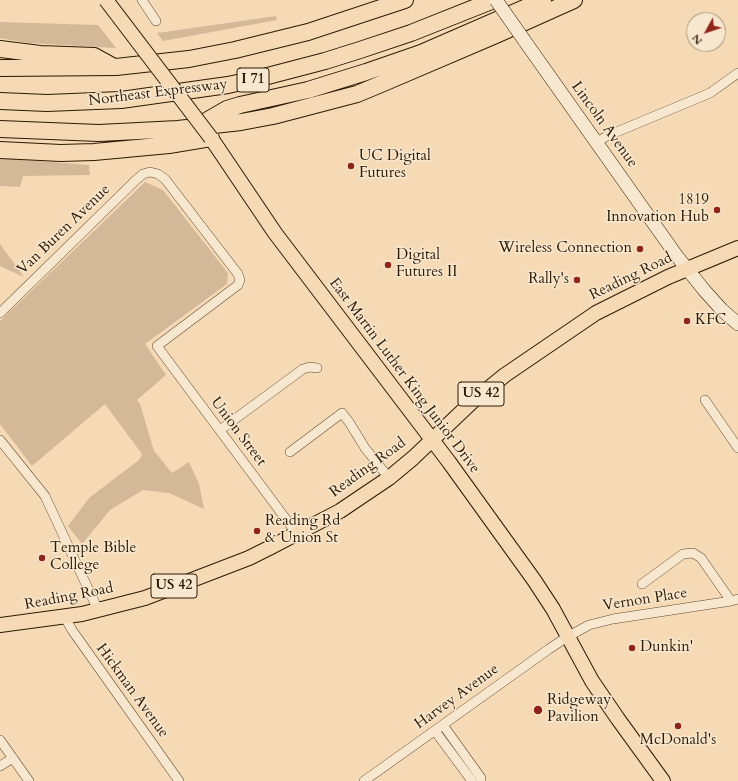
<!DOCTYPE html>
<style>
body{margin:0}
#map{position:relative;width:738px;height:781px;overflow:hidden;background:#f5dab5;font-family:Cardo,serif}
canvas{display:block}
.north{position:absolute;left:686px;top:12px;width:40px;height:40px;box-sizing:border-box;background:#f8e7cf;border:1px solid #a7957d;border-radius:50%;rotate:230deg;font-size:11px;font-weight:700;line-height:16px;text-align:center;color:#2e1a03}
.north::after{content:'';display:block;margin:auto;width:14px;height:18px;background:#8f2418;clip-path:polygon(50% 0,100% 100%,50% 72%,0 100%)}
</style>
<div id="map">
<canvas width="738" height="781"></canvas>
<div class="north">N</div>
</div>
<script>
const context = document.querySelector('canvas').getContext('2d');
context.lineJoin = 'round';
function paint(path, color) { context.fillStyle = color; context.fill(path, 'evenodd'); }
const poly = rows => new Path2D(rows.map(r => 'M' + r).join(''));
function stroke(path, color, width, dash) { context.strokeStyle = color; context.lineWidth = width; context.lineCap = dash ? 'butt' : 'round'; context.setLineDash(dash || []); context.stroke(path); }
function drawText(font, color, halo, rows, align = 'center') {
  context.font = font + ' Cardo,serif'; context.lineWidth = 3; context.setLineDash([]); context.textBaseline = 'middle'; context.strokeStyle = halo; context.fillStyle = color; for (const [text, x, y, turn = 0] of rows) {
    context.save(); context.translate(x, y); context.rotate((+turn || 0) * Math.PI / 180); context.textAlign = isNaN(turn) ? turn : align; if (halo) context.strokeText(text, 0, 0); context.fillText(text, 0, 0); context.restore();
  }
}
paint(poly([
 [276,16,277,20,163,41,157,33],
 [0,22,98,25,116,48,28,43,0,38],
 [0,158,89,165,90,175,23,176,20,187,0,186],
 [145,182,163,190,228,273,227,284,145,344,166,375,137,400,140,404,154,451,172,473,189,462,199,484,204,509,169,493,143,490,110,510,82,544,68,526,89,498,139,460,142,454,105,404,32,466,0,424,0,321],
 [0,244,24,277,0,266]
]), '#d3b997');
const street = poly([
 [142,0,156,21],
 [597,142,607,136,710,93,738,73],
 [0,313,136,180,143,174,150,172,158,174,165,179,238,274,240,280,238,285,157,346,297,534],
 [705,400,738,448],
 [220,430,303,369,310,367,317,368],
 [0,440,45,496,98,610],
 [290,452,342,413,349,422,365,448,389,478],
 [642,584,683,554,693,553,701,558,731,601],
 [64,616,72,630,179,781],
 [443,725,481,778,481,781],
 [435,731,472,781],
 [0,740,29,781],
 [0,766,13,758],
 [364,781,549,649,567,637,589,625,613,619,731,601,738,599]
]);
const secondary = poly([
 [524,40,676,255,704,290,722,310,738,324]
]);
const primary = poly([
 [211,138,275,233,449,462,534,580,553,609,592,681,618,719,663,781],
 [0,625,82,614,145,598,249,558,271,547,340,511,389,478,413,458,473,401,505,375,596,313,668,277,738,248]
]);
const highway = poly([
 [0,49,40,54,94,56,114,67],
 [0,68,116,67,189,59,235,50,308,32,405,0],
 [0,101,47,103,121,100,228,85,260,78,325,61,360,50,411,33,494,0],
 [201,124,227,109,240,105,308,90,366,72,421,53,543,0],
 [0,129,99,133,178,129,241,122,273,116,357,94,381,84,496,35,574,0],
 [0,150,61,153,94,152,169,145,211,138]
]);
stroke(street, '#604a30', 10);
stroke(secondary, '#2e1a03', 14);
stroke(primary, '#2e1a03', 16);
stroke(highway, '#2e1a03', 18);
stroke(street, '#f8e7cf', 9);
stroke(secondary, '#f8e7cf', 13);
stroke(primary, '#f5dab5', 14);
stroke(highway, '#f5dab5', 16);
const secondaryBridge = poly([
 [496,0,524,40]
]);
const primaryBridge = poly([
 [106,0,211,138]
]);
stroke(secondaryBridge, '#2e1a03', 14, []);
stroke(primaryBridge, '#2e1a03', 16, []);
stroke(secondaryBridge, '#f8e7cf', 13);
stroke(primaryBridge, '#f5dab5', 14);
for (const [x, y, r, color] of [
 [351,166,4,"#8f2418"],
 [717,210,4,"#8f2418"],
 [640,249,4,"#8f2418"],
 [388,265,4,"#8f2418"],
 [577,280,4,"#8f2418"],
 [687,321,4,"#8f2418"],
 [257,531,4,"#8f2418"],
 [42,558,4,"#8f2418"],
 [632,648,4,"#8f2418"],
 [538,710,5,"#8f2418"],
 [678,726,4,"#8f2418"]
]) { const dot = new Path2D(); dot.arc(x, y, r, 0, 2 * Math.PI); context.fillStyle = color; context.fill(dot); stroke(dot, '#f8e7cf', 1.5); }
for (const [x, y, w] of [
 [253,80,32],
 [481,394,46],
 [174,586,46]
]) { const box = new Path2D(); box.roundRect(x - w / 2, y - 12, w, 24, 3); context.fillStyle = '#f8e7cf'; context.fill(box); stroke(box, '#2e1a03', 1); }
drawText('bold 14px', '#2e1a03', null, [
 ["I 71",253,80],
 ["US 42",481,394],
 ["US 42",174,586]
]);
drawText('15px', '#2e1a03', '#f8e7cf', [
 ["Northeast Expressway",158,93,-7],
 ["Lincoln Avenue",604,125,54],
 ["Van Buren Avenue",64,230,-44],
 ["Reading Road",631,277,-26],
 ["East Martin Luther King Junior Drive",404,376,53],
 ["Union Street",238,432,53],
 ["Reading Road",368,468,-36],
 ["Reading Road",69,597,-11],
 ["Vernon Place",645,600,-9],
 ["Hickman Avenue",132,691,54],
 ["Harvey Avenue",457,697,-36]
]);
drawText('15px', '#2e1a03', '#f8e7cf', [
 ["UC Digital",359,157],
 ["Futures",359,174],
 ["1819",709,201,"right"],
 ["Innovation Hub",709,218,"right"],
 ["Wireless Connection",632,249,"right"],
 ["Digital",396,256],
 ["Futures II",396,273],
 ["Rally's",569,280,"right"],
 ["KFC",695,321],
 ["Reading Rd",265,522],
 ["& Union St",265,539],
 ["Temple Bible",50,549],
 ["College",50,566],
 ["Dunkin'",640,648],
 ["Ridgeway",547,701],
 ["Pavilion",547,718],
 ["McDonald's",678,741,"center"]
], 'left');
</script>
